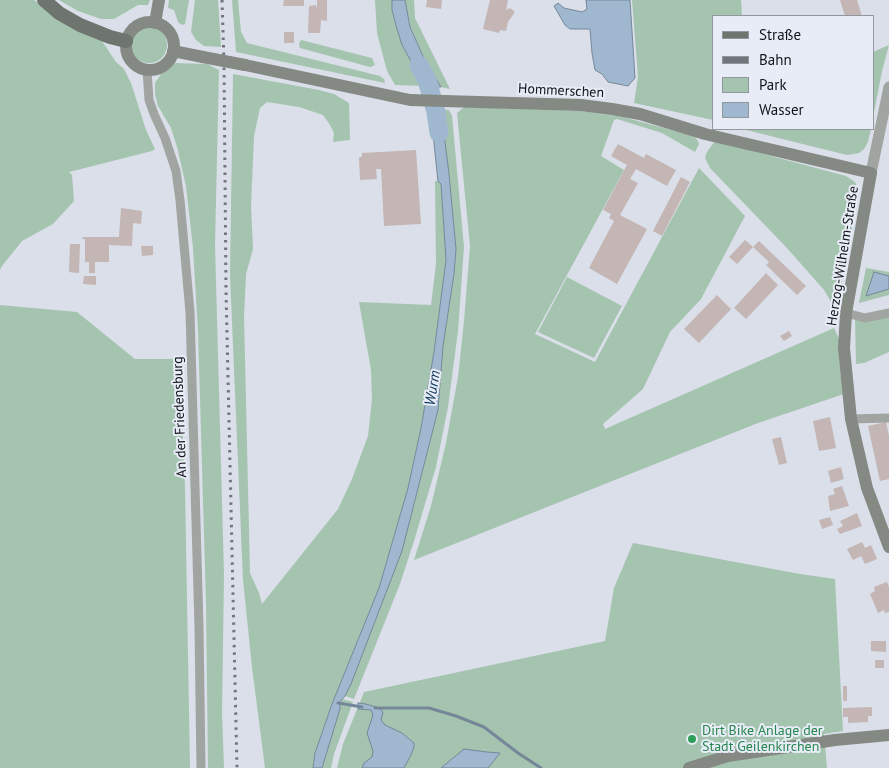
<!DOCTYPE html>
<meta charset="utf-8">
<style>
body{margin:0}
#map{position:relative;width:889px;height:768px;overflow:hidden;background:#dadfe9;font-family:"PT Sans",sans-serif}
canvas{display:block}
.legend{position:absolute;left:712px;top:15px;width:162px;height:115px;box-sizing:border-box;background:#e7ecf6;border:1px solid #92969d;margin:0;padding:6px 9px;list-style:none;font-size:15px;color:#121417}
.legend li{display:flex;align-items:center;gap:10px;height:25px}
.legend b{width:25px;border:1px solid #92969d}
</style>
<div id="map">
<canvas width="889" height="768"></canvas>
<ul class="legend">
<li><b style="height:6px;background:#6e756f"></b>Straße</li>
<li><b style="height:6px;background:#72757c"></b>Bahn</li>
<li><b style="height:14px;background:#a5c4af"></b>Park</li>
<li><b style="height:14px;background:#9fb8d0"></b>Wasser</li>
</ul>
</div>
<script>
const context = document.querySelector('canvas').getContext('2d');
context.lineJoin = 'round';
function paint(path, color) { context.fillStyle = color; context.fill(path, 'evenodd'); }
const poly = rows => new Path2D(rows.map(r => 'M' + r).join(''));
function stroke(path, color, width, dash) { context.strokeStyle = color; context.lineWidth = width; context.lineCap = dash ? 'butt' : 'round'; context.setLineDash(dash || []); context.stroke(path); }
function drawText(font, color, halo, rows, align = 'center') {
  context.font = font + ' "PT Sans",sans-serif'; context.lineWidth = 4; context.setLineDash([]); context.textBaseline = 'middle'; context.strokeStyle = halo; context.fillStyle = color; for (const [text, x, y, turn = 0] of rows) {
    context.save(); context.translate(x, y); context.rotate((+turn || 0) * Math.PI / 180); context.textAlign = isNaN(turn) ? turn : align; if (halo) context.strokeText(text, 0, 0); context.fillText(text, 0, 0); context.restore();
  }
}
paint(poly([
 [0,0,34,0,51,13,100,38,116,62,124,69,131,83,146,130,155,149,152,151,69,172,72,175,74,201,53,224,22,241,2,266,0,270],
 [59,0,150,0,148,5,138,5,114,19,101,19,78,11],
 [169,0,189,0,185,24,182,25,178,22,174,10,168,8],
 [195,0,218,0,221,47,204,46,196,40,191,32],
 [232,0,238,0,241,32,247,43,380,76,384,79,385,83,236,52],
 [375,0,392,0,392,10,402,45,425,86,395,85,387,71,377,33],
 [405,0,414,0,415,18,450,89,441,87,426,63,410,26],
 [632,0,741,0,742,16,713,16,713,120,634,103,638,77],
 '131 45a18 18 0 1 1 36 0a18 18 0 1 1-36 0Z',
 [301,40,372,58,375,65,370,67,300,48,299,44],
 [889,45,882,71,873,118,873,52],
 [175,63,207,64,219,70,215,245,224,574,222,714,224,768,208,768,206,603,198,331,193,248,186,186,177,147,171,128,158,106,155,94,155,83,161,74],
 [233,74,319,90,334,94,349,103,350,140,333,142,334,133,330,125,323,115,299,107,267,102,260,108,254,136,251,206,253,249,246,274,244,316,250,573,259,593,262,604,338,509,352,479,368,436,372,399,371,370,359,302,431,305,436,264,435,181,438,181,441,184,446,260,434,352,421,428,408,488,379,588,332,704,315,753,313,768,265,768,252,667,243,580,230,275],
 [464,107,582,111,623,117,694,136,698,141,699,144,695,152,662,133,617,119,614,120,601,156,624,170,535,334,595,362,699,168,745,216,701,299,670,332,643,389,603,424,605,429,834,328,839,339,840,370,844,394,758,423,414,560,431,506,446,443,458,377,464,321,470,246,457,113],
 [441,109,449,110,452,116,464,247,458,331,448,407,436,467,414,541,400,584,354,699,345,696,380,609,413,509,438,410,443,346,454,274,456,249,449,174],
 [742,129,871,129,868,142,864,149,859,153,847,155],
 [715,141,846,176,855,182,858,189,858,196,837,307,833,305,824,290,786,247,710,168,705,158,707,152],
 [866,268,889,272,889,295,859,303],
 [567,277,622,306,594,358,538,332],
 [0,305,77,312,135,359,181,359,182,420,185,488,190,768,0,768],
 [889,315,889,352,864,363,856,364,855,318],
 [633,543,800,574,835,579,843,731,824,734,827,768,337,768,343,744,364,692,605,641,614,588],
 [342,699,353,702,334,754,331,768,322,768]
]), '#a5c4af');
const water = poly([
 [392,0,405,0,410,27,426,63,441,87,425,86,412,63,402,45,397,29,392,10,392,0],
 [586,0,630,0,635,78,628,86,608,82,602,74,595,70,592,53,590,29,570,29,565,25,554,6,558,3,564,8,582,12,587,9,586,0],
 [430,106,441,109,449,174,456,249,454,274,443,346,438,410,402,551,351,684,345,696,340,702,340,709,322,768,313,768,315,753,332,704,379,588,408,488,421,428,434,352,446,260,441,184,438,181,430,106],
 [874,272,889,276,889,289,866,296,874,272],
 [358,703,366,704,379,708,383,712,381,720,385,725,402,733,414,743,414,747,411,755,404,768,362,768,364,763,372,757,373,751,367,733,373,715,371,710,358,709,358,703],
 [464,749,487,752,500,753,488,768,441,768,464,749]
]);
paint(water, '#9fb8d0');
stroke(water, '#758798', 1);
stroke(poly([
 [338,703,362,707],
 [375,708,429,708,456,716,484,727,518,753,541,768]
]), '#758798', 3);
stroke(poly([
 [419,65,427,80,436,112,439,133]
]), '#9fb8d0', 19);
paint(poly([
 [284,0,304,0,304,6,283,6],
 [317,0,327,0,327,21,321,20,320,33,308,33,309,6,316,5,317,8],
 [427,0,442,0,441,9,426,7],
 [490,0,508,0,506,10,510,8,515,12,508,22,506,31,500,30,499,33,483,29],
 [840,0,857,0,862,16,845,16],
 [284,32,294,32,294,43,284,43],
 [618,144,644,158,646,154,676,170,667,186,636,169,630,179,638,183,620,215,647,229,617,284,589,268,614,221,609,218,611,214,603,210,627,165,611,156],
 [416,150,421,224,384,226,381,169,376,169,377,179,360,180,359,157,362,157,362,153],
 [681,177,690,182,662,236,653,231],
 [121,208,142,211,141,224,133,223,132,246,109,245,109,262,95,262,95,273,89,273,89,262,85,262,85,239,82,239,83,237,119,237],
 [745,240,753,247,737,264,729,257],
 [759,241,806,286,797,295,766,265,769,262,753,247],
 [70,244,80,244,79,273,69,272],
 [141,246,153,246,153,255,142,256],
 [766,273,778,285,746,319,734,308],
 [84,276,96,276,96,285,83,284],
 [717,295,731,309,699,343,684,329],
 [789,331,792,336,784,341,780,336],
 [830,417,836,448,819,451,813,421],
 [886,422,889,436,889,479,880,481,868,426],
 [781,437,787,463,779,465,772,439],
 [841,467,844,479,831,483,828,471],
 [842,486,849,506,830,511,828,496,835,494,833,489],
 [857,513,862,526,840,534,837,529,843,526,840,521],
 [830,517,833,525,822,529,819,520],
 [862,542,865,548,871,545,877,559,865,564,861,556,853,560,847,549],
 [887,582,889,587,889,612,885,613,884,610,878,613,870,594,875,591,874,587],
 [871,641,886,641,886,652,871,651],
 [875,660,884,660,884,668,875,668],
 [843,686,847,686,847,701,843,701],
 [872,707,872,716,868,716,868,722,848,723,848,717,843,717,843,708]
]), '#c3b6b4');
stroke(poly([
 [147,70,149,100,154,114,165,138,176,171,180,200,190,312,199,627,201,768],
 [846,313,865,318,889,313],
 [851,419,889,418]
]), '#a1a5a2', 9);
stroke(poly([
 [871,173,889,87]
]), '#a1a5a2', 11);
stroke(poly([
 '126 46a24 24 0 1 1 48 0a24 24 0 1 1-48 0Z',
 [155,23,159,0],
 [173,51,203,57],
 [245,65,410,100,581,105,612,109,640,114,705,134,871,173,846,313,844,348,851,419,867,488,889,547],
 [689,768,728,756,835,740,889,735]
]), '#848984', 12);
stroke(poly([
 [44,0,59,13,80,25,110,37,126,41]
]), '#6e756f', 14);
stroke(poly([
 [222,0,224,62,226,290,237,768]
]), '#72757c', 3, [2.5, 5]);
stroke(poly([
 [203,57,245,65]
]), '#848984', 12);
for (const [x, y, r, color] of [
 [692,739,5,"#2e9e5b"]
]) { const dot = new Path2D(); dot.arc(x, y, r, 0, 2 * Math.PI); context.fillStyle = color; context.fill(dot); stroke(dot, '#e7ecf6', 2); }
drawText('14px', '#121417', '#e7ecf6', [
 ["Hommerschen",561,91,3],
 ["Herzog-Wilhelm-Straße",843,256,-81],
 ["An der Friedensburg",180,417,-92]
]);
drawText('14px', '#27864d', '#e7ecf6', [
 ["Dirt Bike Anlage der",702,731],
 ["Stadt Geilenkirchen",702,747]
], 'left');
drawText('italic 15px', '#0d3759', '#e7ecf6', [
 ["Wurm",433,388,-81]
]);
</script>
